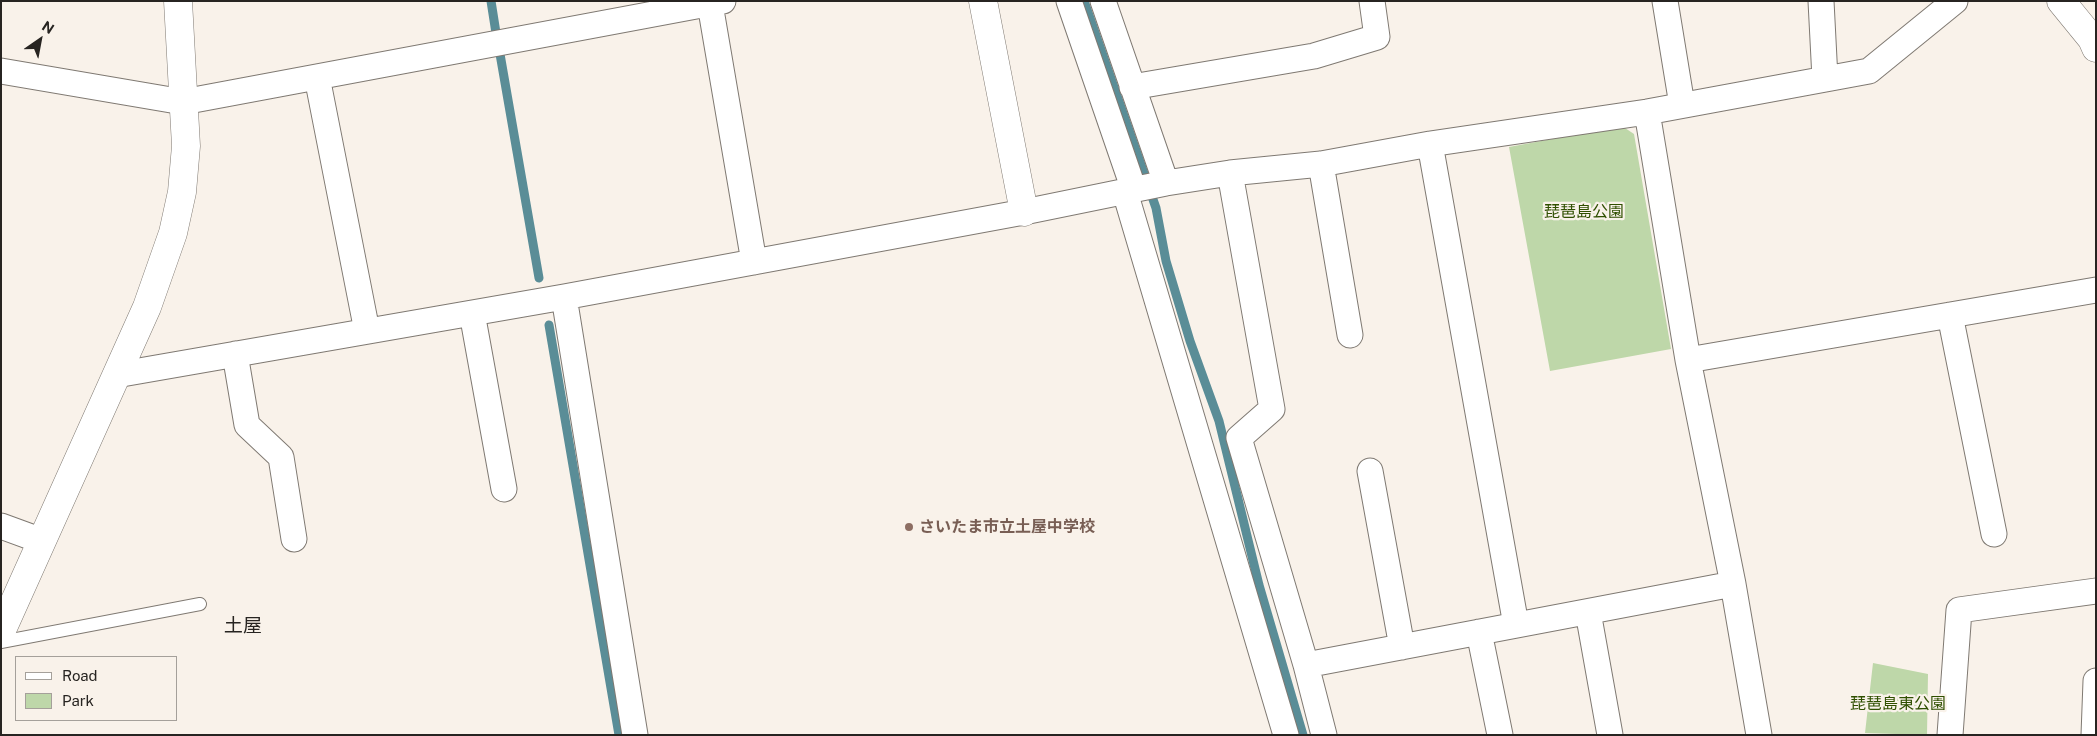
<!DOCTYPE html>
<meta charset="utf-8">
<style>
body{margin:0}
#map{position:relative;width:2097px;height:736px;overflow:hidden;background:#f9f2ea;font-family:"Public Sans",sans-serif}
canvas{display:block}
.frame{position:absolute;inset:0;border:2px solid #272421;pointer-events:none}
.legend{position:absolute;left:15px;top:656px;width:162px;height:65px;box-sizing:border-box;background:#f9f2ea;border:1px solid #a5a09a;margin:0;padding:6px 9px;list-style:none;font-size:15px;color:#272421}
.legend li{display:flex;align-items:center;gap:10px;height:25px}
.legend b{width:25px;border:1px solid #a5a09a}
.north{position:absolute;left:15px;top:15px;width:50px;height:50px;-webkit-text-stroke:4px #f9f2ea;paint-order:stroke;rotate:33deg;font-size:14px;font-weight:700;line-height:20px;text-align:center;color:#272421}
.north::after{content:'';display:block;margin:auto;width:18px;height:22px;background:#272421;clip-path:polygon(50% 0,100% 100%,50% 72%,0 100%)}
</style>
<div id="map">
<canvas width="2097" height="736"></canvas>
<div class="frame"></div>
<ul class="legend">
<li><b style="height:6px;background:#fff"></b>Road</li>
<li><b style="height:14px;background:#bed7a9"></b>Park</li>
</ul>
<div class="north">N</div>
</div>
<script>
const context = document.querySelector('canvas').getContext('2d');
context.lineJoin = 'round';
function paint(path, color) { context.fillStyle = color; context.fill(path, 'evenodd'); }
const poly = rows => new Path2D(rows.map(r => 'M' + r).join(''));
function stroke(path, color, width, dash) { context.strokeStyle = color; context.lineWidth = width; context.lineCap = dash ? 'butt' : 'round'; context.setLineDash(dash || []); context.stroke(path); }
function drawText(font, color, halo, rows, align = 'center') {
  context.font = font + ' "Public Sans","Noto Sans JP",sans-serif'; context.lineWidth = 4.5; context.setLineDash([]); context.textBaseline = 'middle'; context.strokeStyle = halo; context.fillStyle = color; for (const [text, x, y, turn = 0] of rows) {
    context.save(); context.translate(x, y); context.rotate((+turn || 0) * Math.PI / 180); context.textAlign = isNaN(turn) ? turn : align; if (halo) context.strokeText(text, 0, 0); context.fillText(text, 0, 0); context.restore();
  }
}
paint(poly([
 [1622,126,1634,134,1671,349,1550,371,1509,147],
 [1873,663,1928,674,1927,735,1865,733]
]), '#bed7a9');
stroke(poly([
 [491,1,496,33],
 [1084,1,1156,208,1166,261,1190,341,1219,421,1259,585,1303,735],
 [500,54,539,278],
 [549,325,619,735]
]), '#5a8d97', 9);
const service = poly([
 [1,642,200,604]
]);
const minor = poly([
 [1069,1,1134,190],
 [1103,1,1166,183],
 [1665,1,1682,105],
 [1821,1,1825,79],
 [710,4,754,262],
 [1,71,183,102,723,1],
 [317,77,367,331],
 [1132,87,1314,56,1377,37,1372,1],
 [1647,112,1688,360,1733,584,1759,735],
 [1430,144,1516,625],
 [1321,164,1350,335],
 [1230,173,1272,409,1239,438,1306,665,1324,735],
 [1125,192,1286,735],
 [564,297,635,735],
 [472,313,504,489],
 [1950,315,1994,534],
 [235,354,247,425,281,457,294,539],
 [1688,360,2096,290],
 [116,375,564,297,1024,212,1166,183,1230,173,1321,164,1430,144,1647,112,1869,71,1955,1],
 [1370,471,1402,647],
 [1,526,42,541],
 [1588,612,1610,735],
 [1479,632,1500,735],
 [1306,665,1733,584],
 [1950,735,1959,610,2096,591],
 [2094,735,2096,681]
]);
const tertiary = poly([
 [983,1,1024,212],
 [1,632,147,307,173,233,182,192,186,146,178,1]
]);
const primary = poly([
 [2061,1,2092,39,2096,48]
]);
stroke(service, '#7f7972', 14);
stroke(minor, '#7f7972', 27);
stroke(tertiary, '#7f7972', 29);
stroke(primary, '#7f7972', 29);
stroke(service, '#fff', 12);
stroke(minor, '#fff', 25);
stroke(tertiary, '#fff', 28);
stroke(primary, '#fff', 28);
for (const [x, y, r, color] of [
 [909,527,5,"#8d6e63"]
]) { const dot = new Path2D(); dot.arc(x, y, r, 0, 2 * Math.PI); context.fillStyle = color; context.fill(dot); stroke(dot, '#f9f2ea', 2); }
drawText('16px', '#2f4f00', '#f9f2ea', [
 ["琵琶島公園",1584,212],
 ["琵琶島東公園",1898,704]
]);
drawText('bold 16px', '#785e54', '#f9f2ea', [
 ["さいたま市立土屋中学校",919,527]
], 'left');
drawText('19px', '#272421', '#f9f2ea', [
 ["土屋",243,626]
]);
</script>
